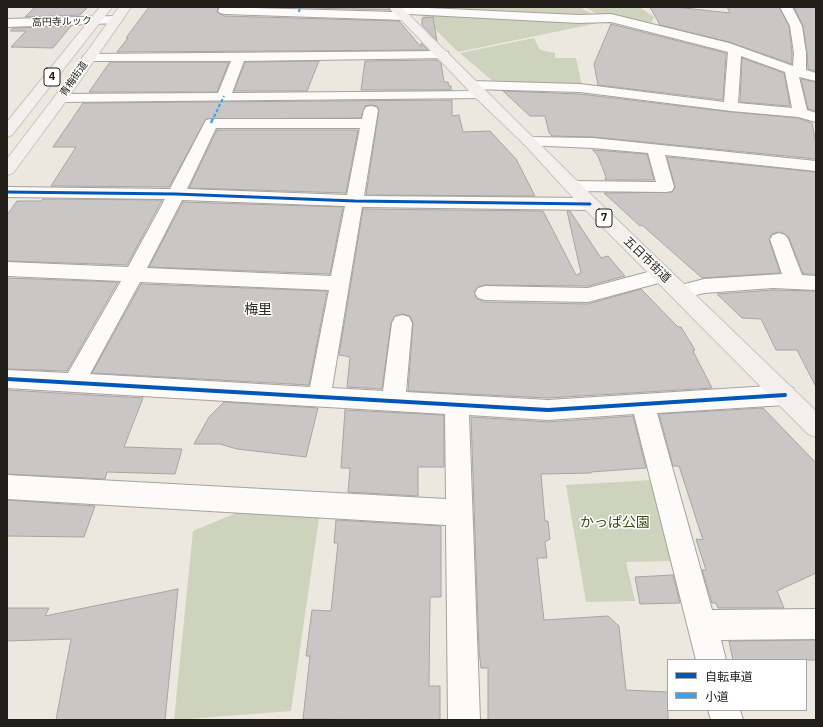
<!DOCTYPE html>
<meta charset="utf-8">
<style>
body{margin:0}
#map{position:relative;width:823px;height:727px;overflow:hidden;background:#ece7df;font-family:"IBM Plex Sans","Noto Sans JP",sans-serif}
canvas{display:block}
.frame{position:absolute;inset:0;border:8px solid #211e19;pointer-events:none}
.legend{position:absolute;left:667px;top:659px;width:140px;height:52px;box-sizing:border-box;background:#fff;border:1px solid #a6a5a3;margin:0;padding:5px 7px;list-style:none;font-size:12px;color:#211e19}
.legend li{display:flex;align-items:center;gap:8px;height:20px}
.legend b{width:20px;border:1px solid #a6a5a3}
</style>
<div id="map">
<canvas width="823" height="727"></canvas>
<div class="frame"></div>
<ul class="legend">
<li><b style="height:5px;background:#0057b8"></b>自転車道</li>
<li><b style="height:5px;background:#3ea2ea"></b>小道</li>
</ul>
</div>
<script>
const context = document.querySelector('canvas').getContext('2d');
context.lineJoin = 'round';
function paint(path, color) { context.fillStyle = color; context.fill(path, 'evenodd'); }
const poly = rows => new Path2D(rows.map(r => 'M' + r).join(''));
function stroke(path, color, width, dash) { context.strokeStyle = color; context.lineWidth = width; context.lineCap = dash ? 'butt' : 'round'; context.setLineDash(dash || []); context.stroke(path); }
function drawText(font, color, halo, rows, align = 'center') {
  context.font = font + ' "IBM Plex Sans","Noto Sans JP",sans-serif'; context.lineWidth = 3; context.setLineDash([]); context.textBaseline = 'middle'; context.strokeStyle = halo; context.fillStyle = color; for (const [text, x, y, turn = 0] of rows) {
    context.save(); context.translate(x, y); context.rotate((+turn || 0) * Math.PI / 180); context.textAlign = isNaN(turn) ? turn : align; if (halo) context.strokeText(text, 0, 0); context.fillText(text, 0, 0); context.restore();
  }
}
paint(poly([
 [445,7,580,7,597,17,445,10],
 [585,7,639,7,654,17,650,25,601,17],
 [420,14,598,23,458,52],
 [534,38,540,50,555,53,555,58,576,58,582,86,495,83,460,53],
 [652,480,672,561,626,562,635,601,586,602,566,485],
 [239,512,319,518,291,711,174,720,193,531]
]), '#cdd3bc');
const building = poly([
 [35,7,88,7,80,15,25,17,35,7],
 [149,7,218,7,217,12,224,16,399,21,421,47,421,43,428,50,117,52,128,38,126,38,149,7],
 [272,7,387,7,390,10,272,7],
 [650,7,675,7,730,13,727,7,779,7,789,26,792,53,792,64,729,42,660,25,650,7],
 [794,7,816,7,816,71,808,69,807,53,803,26,794,7],
 [433,17,437,41,422,25,422,18,433,17],
 [611,24,726,53,723,100,598,85,594,64,611,24],
 [71,26,53,48,11,47,26,31,10,31,13,28,71,26],
 [742,58,784,73,790,106,740,102,742,58],
 [437,60,441,63,444,82,448,82,449,86,451,86,451,90,361,90,365,61,437,60],
 [319,61,307,91,234,91,245,62,319,61],
 [110,62,229,62,217,92,89,92,110,62],
 [801,79,816,82,816,111,808,109,801,79],
 [503,91,580,94,731,112,798,118,812,123,816,144,816,159,593,137,552,136,549,133,545,116,530,116,503,91],
 [452,100,452,116,459,115,463,132,490,131,516,159,535,196,366,195,379,110,377,106,371,105,365,106,361,118,206,119,169,187,51,186,76,147,53,147,83,103,452,100],
 [217,130,358,130,346,193,189,188,217,130],
 [593,150,647,154,654,180,605,180,606,177,598,156,593,150],
 [667,157,816,172,816,274,803,274,789,238,785,234,779,232,772,234,769,239,780,273,702,278,642,225,640,226,604,193,672,192,675,187,667,157],
 [43,199,162,200,127,265,7,261,7,215,17,201,41,201,43,199],
 [183,202,343,207,330,274,149,267,183,202],
 [363,209,543,211,576,275,581,273,567,211,570,211,601,258,608,256,625,276,588,286,485,285,478,287,474,292,477,299,485,302,588,304,641,289,678,327,681,327,695,350,693,351,712,388,548,398,408,391,413,323,410,316,402,314,395,316,391,323,382,389,347,387,350,357,339,355,363,209],
 [7,278,118,282,67,371,7,369,7,278],
 [141,284,327,291,309,385,92,373,141,284],
 [773,290,816,291,816,387,797,350,776,350,761,319,742,318,717,294,773,290],
 [7,390,143,398,124,447,182,449,175,474,107,472,105,479,7,474,7,390],
 [224,402,318,408,306,457,237,449,220,444,194,444,209,417,224,402],
 [763,408,816,463,816,573,777,591,784,608,718,608,716,603,712,603,702,570,706,570,696,539,703,540,679,466,673,466,659,414,763,408],
 [345,410,444,415,444,467,418,467,418,496,348,492,350,468,341,468,345,410],
 [633,416,646,468,591,472,591,473,541,474,545,521,548,521,550,539,545,542,547,558,537,558,544,620,608,616,619,626,626,690,668,692,668,720,488,720,488,668,481,668,479,651,471,417,548,422,633,416],
 [7,500,95,506,84,537,7,536,7,500],
 [336,520,441,526,441,597,430,597,429,686,440,686,440,720,303,719,310,656,306,656,312,610,331,611,338,543,334,543,336,520],
 [673,575,680,603,640,604,635,577,673,575],
 [178,589,165,720,56,720,71,639,7,641,7,608,49,608,45,616,178,589],
 [816,640,816,660,733,660,729,641,816,640]
]);
paint(building, '#cac6c5');
stroke(building, '#a8a4a4', 1);
const minor = poly([
 [220,7,393,12,391,10,393,8,407,7,578,15,611,14,729,43,793,66,794,53,790,26,780,7,792,7,802,26,806,53,806,70,816,73,816,81,799,77,807,110,816,113,816,122,798,117,731,111,580,92,472,89,467,88,465,85,467,82,472,81,580,84,724,102,728,52,611,22,578,23,409,14,410,16,408,18,404,20,224,14,220,13,218,11,220,7],
 [741,56,785,72,792,108,738,103,741,56],
 [116,16,120,17,122,20,120,23,7,27,7,19,116,16],
 [443,51,448,52,449,55,448,58,244,61,232,93,481,91,486,92,488,95,486,98,61,102,56,101,54,98,56,95,61,94,218,93,231,61,84,61,82,58,84,55,89,54,443,51],
 [371,106,376,107,378,110,364,196,590,198,596,200,599,204,596,208,590,210,362,207,332,388,383,391,392,323,395,317,402,315,409,317,412,323,406,392,548,400,785,385,793,388,796,395,793,402,785,405,657,413,712,610,816,609,816,639,721,640,726,660,696,660,634,414,548,420,469,415,480,720,448,720,446,525,7,499,7,475,446,499,445,414,7,388,7,370,68,373,121,281,7,276,7,262,128,267,165,199,7,197,7,187,170,189,206,120,211,119,362,119,364,110,366,107,371,106],
 [216,128,360,128,347,195,187,189,216,128],
 [182,200,345,206,331,276,147,268,182,200],
 [140,282,329,290,310,387,90,374,140,282],
 [530,137,593,138,816,161,816,171,665,155,674,187,672,191,666,192,572,191,566,190,564,186,566,182,572,181,656,182,648,153,593,148,525,145,522,142,525,139,530,137],
 [779,233,785,235,788,239,802,275,816,276,816,290,773,288,704,293,680,299,673,297,670,292,673,287,704,279,782,274,770,239,773,235,779,233],
 [663,268,670,270,673,275,670,280,588,302,485,300,478,298,475,293,478,288,485,286,588,288,663,268],
 [708,710,740,710,743,720,711,720,708,710]
]);
const major = poly([
 [100,7,112,7,12,135,7,137,7,122,100,7],
 [119,7,131,7,66,101,13,173,7,175,7,159,56,95,119,7],
 [389,7,401,7,578,182,816,411,816,437,808,434,566,190,525,145,476,98,389,7]
]);
stroke(minor, '#a6a29c', 2);
stroke(major, '#c7c5c1', 2);
stroke(poly([
 [478,62,583,62]
]), '#cfcecb', 1.5, [0.5, 2]);
paint(minor, '#fcfbfa');
paint(major, '#f4efed');
stroke(poly([
 [299,12,300,7],
 [214,117,224,96]
]), '#3ea2ea', 2, [3.5, 2]);
stroke(poly([
 [211,123,214,116]
]), '#3ea2ea', 2.5, [4.5, 2.5]);
stroke(poly([
 [7,192,176,194,355,201,590,204]
]), '#0057b8', 3);
stroke(poly([
 [7,379,548,410,785,395]
]), '#0057b8', 4);
drawText('10px', '#211e19', '#fff', [
 ["高円寺ルック",62,22,-2],
 ["青梅街道",74,79,-55]
]);
for (const [x, y, w] of [
 [52,77,16],
 [604,218,16]
]) { const box = new Path2D(); box.roundRect(x - w / 2, y - 9, w, 18, 3); context.fillStyle = '#fff'; context.fill(box); stroke(box, '#211e19', 1); }
drawText('bold 11px', '#211e19', null, [
 ["4",52,77],
 ["7",604,218]
]);
drawText('12px', '#211e19', '#fff', [
 ["五日市街道",647,260,44]
]);
drawText('14px', '#312a1f', '#fff', [
 ["梅里",258,310]
]);
drawText('14px', '#384c11', '#fff', [
 ["かっぱ公園",615,523]
]);
</script>
